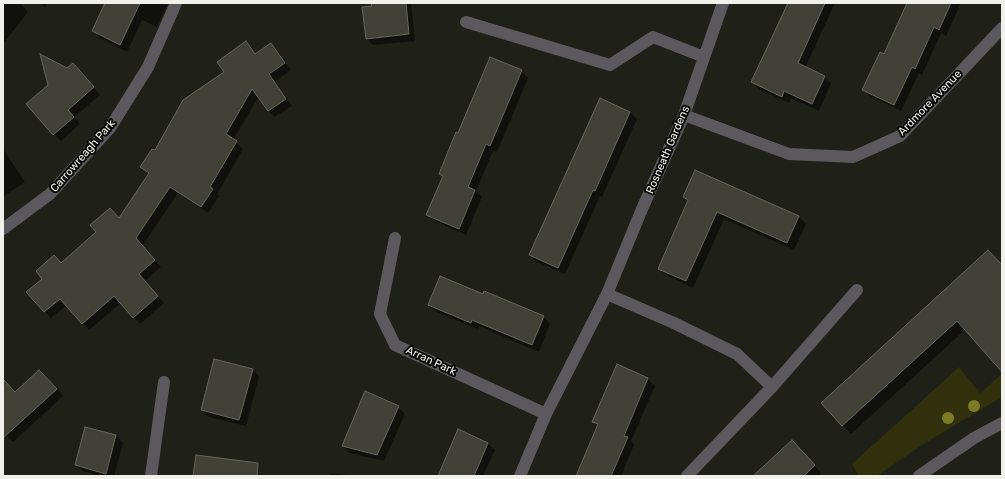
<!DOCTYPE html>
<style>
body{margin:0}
#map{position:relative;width:1005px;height:479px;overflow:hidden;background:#1f2017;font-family:Rubik,sans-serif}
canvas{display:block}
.frame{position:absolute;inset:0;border:4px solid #f1f1eb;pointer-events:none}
</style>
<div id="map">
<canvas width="1005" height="479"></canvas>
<div class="frame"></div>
</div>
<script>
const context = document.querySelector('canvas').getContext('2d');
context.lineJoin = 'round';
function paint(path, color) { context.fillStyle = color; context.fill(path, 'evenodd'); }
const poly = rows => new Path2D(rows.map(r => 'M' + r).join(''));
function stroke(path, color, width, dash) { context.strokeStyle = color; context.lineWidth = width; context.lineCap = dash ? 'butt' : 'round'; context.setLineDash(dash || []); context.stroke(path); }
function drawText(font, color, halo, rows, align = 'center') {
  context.font = font + ' Rubik,sans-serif'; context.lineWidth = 4; context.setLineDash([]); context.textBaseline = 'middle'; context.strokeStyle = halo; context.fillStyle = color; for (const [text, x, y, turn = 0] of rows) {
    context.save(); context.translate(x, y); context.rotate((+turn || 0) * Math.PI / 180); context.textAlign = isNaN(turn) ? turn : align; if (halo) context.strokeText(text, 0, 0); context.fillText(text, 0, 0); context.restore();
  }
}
paint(poly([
 [959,367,980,393,1002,374,1002,397,922,445,877,476,859,476,852,464]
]), '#30300c');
paint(poly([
 [3,3,20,3,28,12,3,44],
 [40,3,47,3,45,7],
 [106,3,168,3,157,27,142,20,127,52,100,38,93,31],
 [372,3,411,3,415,41,373,45,367,39],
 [789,3,835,3,805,68,824,77,831,83,819,111,791,98,789,103,759,89,752,82],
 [913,3,961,3,946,36,941,33,922,75,919,73,901,111,870,96,863,89],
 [246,43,256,55,271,45,278,51,291,70,275,82,292,106,275,117,269,111,259,96,233,140,243,149,217,194,219,196,208,213,178,193,142,246,161,267,145,281,164,303,140,324,121,303,89,330,67,305,51,318,28,292,61,264,119,219,149,174,141,167,225,72],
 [68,69,80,72,100,95,74,117,80,124,61,141,54,134],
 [521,71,528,78,497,152,493,151,476,191,482,197,466,235,435,221,428,214,443,177,440,174,459,134],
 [630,112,637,119,602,197,600,196,565,274,537,262,530,255],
 [3,149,25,182,4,196,3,195],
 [696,171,799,217,806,224,794,250,724,219,693,288,666,275,659,268,689,202,684,197],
 [1002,266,1002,370,966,329,851,434,822,403],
 [483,295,544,317,550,324,539,352,479,326,478,329,436,312,429,305],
 [618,366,648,379,655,386,631,441,634,445,621,476,576,476,598,426,593,421],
 [252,369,259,376,246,426,209,417,202,410],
 [46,378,63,396,13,442,3,431,3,381,15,393],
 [398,407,405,414,384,461,350,453,343,446],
 [86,428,116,436,123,443,114,476,99,476,83,471,76,464],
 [459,431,488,444,495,450,483,476,439,476],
 [799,449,821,473,818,476,754,476],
 [331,473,358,476,329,476]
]), '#0007');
const building = poly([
 [105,3,140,3,120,45,92,31,105,3],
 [371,3,406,3,409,34,366,39,362,7,372,6,371,3],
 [788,3,825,3,798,63,825,76,812,104,784,91,782,97,751,82,788,3],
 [907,3,951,3,939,30,934,27,915,69,912,67,894,105,862,90,880,52,884,54,907,3],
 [246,41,255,54,271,43,285,63,269,74,286,99,268,111,252,89,226,134,237,141,210,187,213,189,201,207,170,187,136,238,155,260,139,274,158,296,133,318,114,296,82,324,60,299,44,312,26,292,42,279,36,271,54,255,61,263,96,232,90,225,110,208,119,218,149,173,140,167,152,149,155,150,183,100,224,72,217,62,246,41],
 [40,54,67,68,73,63,94,87,68,110,74,117,53,135,26,104,48,85,40,54],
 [490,57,522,70,490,146,486,144,468,187,475,190,459,229,426,215,443,176,439,174,456,132,458,133,490,57],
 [600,98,630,112,595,191,593,190,558,268,529,255,600,98],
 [695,170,799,216,787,243,717,212,686,281,658,269,688,200,683,197,695,170],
 [988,250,1002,265,1002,372,957,321,842,426,821,403,988,250],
 [440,276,483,294,484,291,544,316,532,345,472,320,471,323,428,305,440,276],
 [214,359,253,369,239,420,201,410,214,359],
 [617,364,648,378,624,436,628,437,611,476,576,476,598,424,592,422,617,364],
 [39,370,57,389,3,438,3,379,15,392,39,370],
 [365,391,399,406,377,455,342,446,365,391],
 [85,427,116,435,106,474,75,465,85,427],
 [458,429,488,443,474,476,438,476,458,429],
 [792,440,815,465,804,476,753,476,792,440],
 [196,455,258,463,257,476,193,476,196,455]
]);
paint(building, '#414137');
stroke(building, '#66665c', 1);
stroke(poly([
 [466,22,610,65,653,37,704,57],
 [684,115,789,154,853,157,900,136,1002,28],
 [3,229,50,194,110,128,148,67,176,3],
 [395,238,380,314,395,345,546,414],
 [607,294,674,323,737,354,772,387],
 [151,476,164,382],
 [520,476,546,414,607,294,642,209,684,115,723,3],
 [687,476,772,387,857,290],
 [919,476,974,438,1002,423]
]), '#5b595d', 12);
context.fillStyle = '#7b7b26';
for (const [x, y] of [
 [974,406],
 [948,418]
]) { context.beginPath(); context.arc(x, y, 6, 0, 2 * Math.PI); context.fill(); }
drawText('11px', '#f1f1eb', '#090906', [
 ["Ardmore Avenue",930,103,-46],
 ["Rosneath Gardens",668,150,-67],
 ["Carrowreagh Park",83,156,-49],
 ["Arran Park",431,361,25]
]);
</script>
